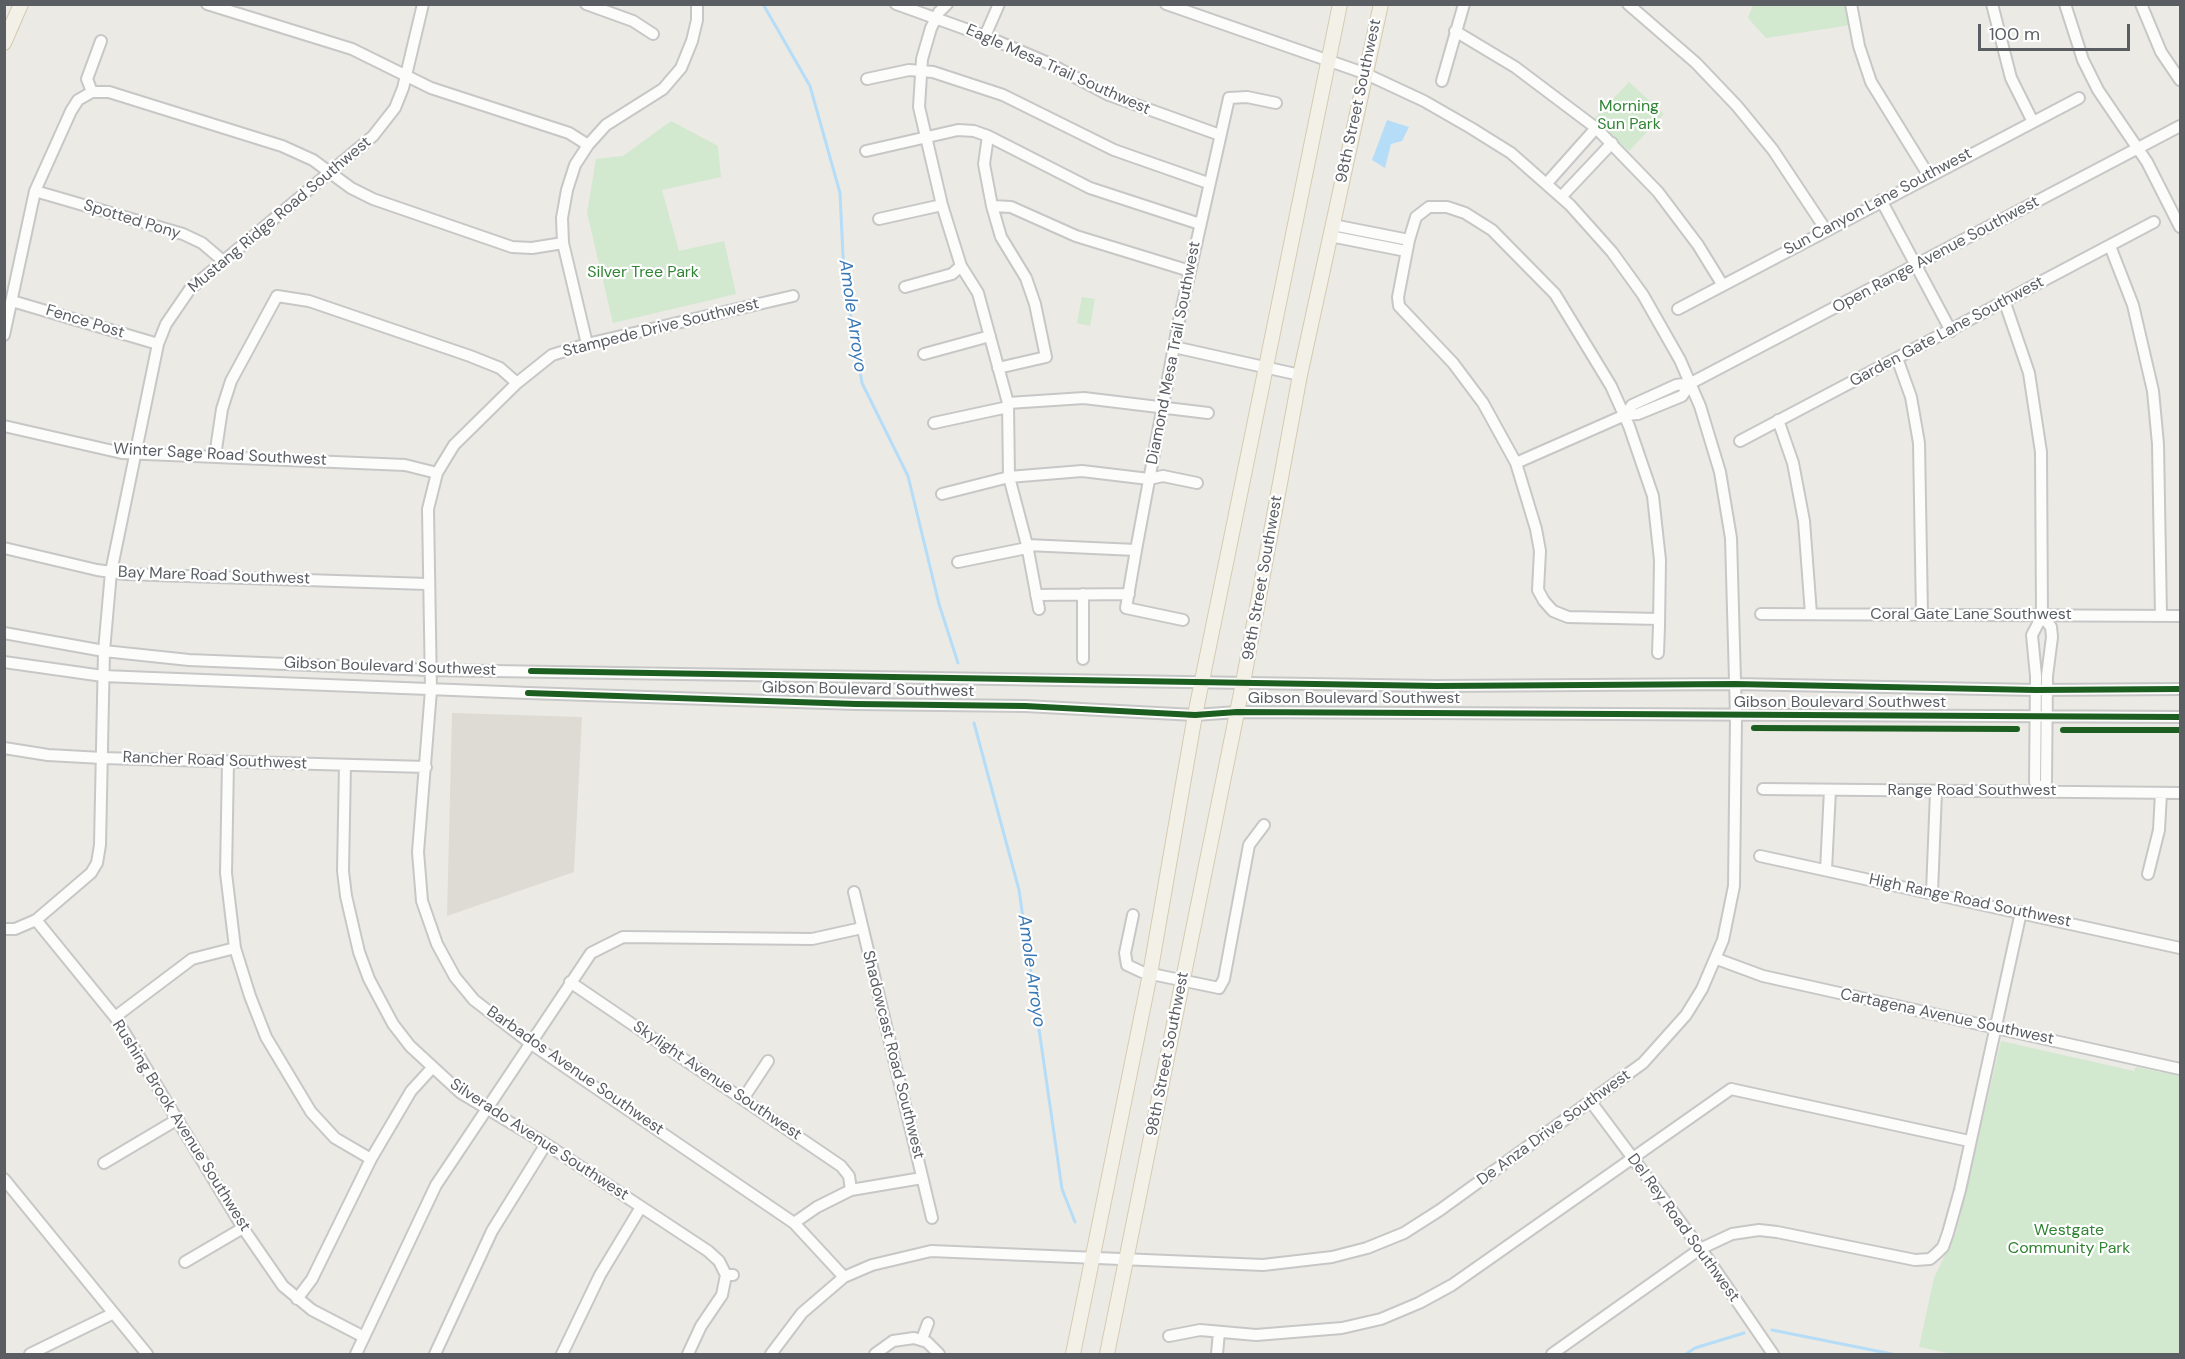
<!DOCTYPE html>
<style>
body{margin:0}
#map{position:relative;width:2185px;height:1359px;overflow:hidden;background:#ebeae5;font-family:"DM Sans",sans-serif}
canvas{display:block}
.frame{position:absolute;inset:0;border:6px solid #5a5e63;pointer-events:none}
.scale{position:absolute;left:1978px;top:24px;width:152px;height:27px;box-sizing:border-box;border:3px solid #5a5e63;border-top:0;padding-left:8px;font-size:18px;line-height:21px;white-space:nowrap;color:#5a5e63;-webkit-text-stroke:4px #fff;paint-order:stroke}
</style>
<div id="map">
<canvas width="2185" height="1359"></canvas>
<div class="frame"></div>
<div class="scale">100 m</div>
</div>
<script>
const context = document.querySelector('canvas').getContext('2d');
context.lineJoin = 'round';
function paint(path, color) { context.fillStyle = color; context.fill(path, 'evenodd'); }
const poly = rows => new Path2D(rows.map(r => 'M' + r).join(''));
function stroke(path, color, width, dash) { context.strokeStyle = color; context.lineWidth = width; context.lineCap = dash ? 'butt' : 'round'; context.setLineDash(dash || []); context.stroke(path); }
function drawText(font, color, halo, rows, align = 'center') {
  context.font = font + ' "DM Sans",sans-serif'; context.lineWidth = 4.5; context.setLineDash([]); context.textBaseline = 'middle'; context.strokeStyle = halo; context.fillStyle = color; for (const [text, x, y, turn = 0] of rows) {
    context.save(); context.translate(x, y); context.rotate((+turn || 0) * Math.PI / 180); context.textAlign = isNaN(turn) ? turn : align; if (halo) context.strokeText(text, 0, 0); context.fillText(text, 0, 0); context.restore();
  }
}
paint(poly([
 [452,713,582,717,574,872,447,916]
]), '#dddbd4');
paint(poly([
 [1753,5,1844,5,1847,7,1851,25,1766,38,1748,18],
 [1629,82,1664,114,1629,151,1594,119],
 [671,121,718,146,721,177,662,190,679,251,724,241,736,294,613,323,587,213,596,159,623,156],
 [1082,297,1095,299,1090,326,1077,323],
 [2001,1041,2134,1071,2136,1067,2180,1076,2180,1354,1953,1354,1919,1347,1934,1278,1956,1233]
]), '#d2e8cf');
paint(poly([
 [1387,120,1409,127,1402,141,1391,144,1385,168,1372,160]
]), '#b6ddf7');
stroke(poly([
 [763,4,810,86,840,193,844,277,862,383,908,476,939,604,958,663],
 [974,723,1019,890,1062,1189,1075,1222],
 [1772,1330,1892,1354],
 [1686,1354,1695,1348,1744,1333]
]), '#b6ddf7', 3);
const minor = poly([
 [207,4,352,49,431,88,569,133,588,145],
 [586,4,633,21,653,34],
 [896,4,985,36,1046,62,1109,95,1220,135],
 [947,4,939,12,931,28,922,59,919,107,942,205,961,266,978,293,1008,403,1009,477,1027,545,1039,609],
 [1628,4,1696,63,1737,106,1773,150,1826,230],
 [1851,4,1859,46,1871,82,1929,176],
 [1992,4,2011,78,2033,122],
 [2065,4,2083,60,2098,90,2147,162,2180,227],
 [2141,4,2161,52,2180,80],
 [1455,31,1515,67,1596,128,1658,192,1698,245,1722,284],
 [985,36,999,4],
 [101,41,87,79,92,92,109,92,282,146,313,160,351,188,373,199,512,247,532,248,563,243],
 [867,79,909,70,933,72,1003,95,1114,150,1208,183],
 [1442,81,1464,4],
 [988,136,984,164,992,206,1001,237,1026,278,1035,304,1046,357,998,368],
 [866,151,958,130,974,131,988,136,1090,188,1200,224],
 [1547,183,1596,128],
 [35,191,183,234,202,243,222,260],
 [1561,197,1612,143],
 [1881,200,1951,331],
 [992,206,1011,207,1076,236,1190,271],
 [879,219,942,205],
 [1333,225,1409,240],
 [1330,236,1406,251],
 [2110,246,2133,305,2153,391,2158,444,2161,616],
 [905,287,952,274,961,266],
 [793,296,587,344,552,355,517,383,454,445,437,473,428,509,431,690,418,852,422,901,437,944,455,977,474,1000,530,1043,794,1223,844,1277],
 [12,301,158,344],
 [2005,303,2029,373,2041,452,2042,616,2032,635,2036,676,2035,782,2042,791,2046,782,2047,676,2052,637,2051,627,2042,616],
 [1678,309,2079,98],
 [4,335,35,191,71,111,78,100,92,92],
 [587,344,563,243,562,218,567,190,575,165,588,145,606,125,663,89,681,68,692,41,697,20,697,4],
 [1174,347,1300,375],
 [924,354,990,336],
 [1897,358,1911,397,1919,443,1922,615],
 [1008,403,1084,398,1208,413],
 [1625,415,1632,405,1676,385,1691,383,2180,126],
 [1778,420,1793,463,1804,521,1811,614],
 [934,423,1008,407],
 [4,426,122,453,405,465,437,473],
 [1740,441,2154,222],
 [215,456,222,409,231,381,277,296,309,301,470,356,500,368,517,383],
 [1516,463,1625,415,1638,414,1682,396,1691,383],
 [942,494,1009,477,1082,471,1149,479,1163,476,1197,483],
 [1027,545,1136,550],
 [4,548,97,570,125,574,427,584],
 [958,562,1027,548],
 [1036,595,1129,594],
 [1761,614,2180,616],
 [1183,620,1126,608,1136,550,1178,325,1229,98,1247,97,1276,103],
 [4,633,104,651,189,660,430,670,1436,686,1735,684,2036,690,2180,689],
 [1658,653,1659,626,1660,560,1653,496,1629,426,1611,386,1555,294,1492,230,1465,213,1447,207,1429,207,1416,217,1409,240,1398,297,1399,306,1453,363,1483,403,1516,463,1536,529,1540,551,1538,590,1544,601,1553,611,1568,617,1659,619],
 [1083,659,1083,594],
 [4,662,103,676,528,693,856,704,1025,706,1195,715,1237,712,2180,717],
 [4,748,48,755,102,758,426,767],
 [228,762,226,873,235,948,250,996,266,1037,311,1112,335,1138,371,1159],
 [345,765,343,871,346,896,359,952,369,979,393,1024,410,1046,461,1093,546,1144,708,1251,719,1261,726,1275,733,1275],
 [1763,789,2180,793],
 [1760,856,2180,948],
 [1826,870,1830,790],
 [2148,874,2159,830,2161,793],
 [854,892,932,1218],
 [1932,892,1936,792],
 [1133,915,1125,953,1127,965,1142,972,1219,988,1224,979,1249,845,1264,825],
 [36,920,91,873,97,863,100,845,104,651,111,572,158,344,166,324,190,289,373,136,395,108,403,88,423,4],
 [4,929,15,929,36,920,115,1017,243,1228,283,1286,312,1310,364,1337],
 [1717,959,1763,976,2180,1069],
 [570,982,841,1166,849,1176,851,1190],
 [115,1017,192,959,235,948],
 [743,1099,768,1061],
 [1591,1102,1708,1259,1773,1354],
 [104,1163,178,1119],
 [4,1179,147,1354],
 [794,1223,817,1207,851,1190,922,1178],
 [185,1262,243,1228],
 [297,1299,312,1279,371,1159,411,1091,432,1068],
 [1169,1336,1200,1330,1256,1335,1342,1328,1381,1319,1419,1303,1452,1285,1731,1089,1969,1141],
 [922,1339,928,1323],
 [30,1354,112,1314],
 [356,1354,436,1185,591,953,623,937,812,939,862,928],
 [435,1354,492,1231,546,1144],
 [562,1354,600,1275,641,1207],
 [688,1354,701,1326,722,1295,726,1275],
 [771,1354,802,1313,844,1277,872,1265,931,1251,1263,1265,1332,1257,1367,1248,1404,1233,1440,1210,1643,1063,1686,1015,1702,989,1723,940,1734,886,1736,716,1731,538,1720,472,1700,406,1680,360,1643,295,1612,252,1570,205,1511,153,1471,128,1424,101,1364,73,1166,4],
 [875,1354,893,1341,914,1338,927,1342,939,1354],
 [1217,1354,1219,1332],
 [1552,1354,1700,1249,1732,1234,1759,1230,1777,1232,1915,1260,1930,1259,1937,1253,1943,1247,1948,1233,1960,1190,2021,912]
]);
const major = poly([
 [4,43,21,4],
 [1073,1354,1150,974,1195,715,1340,4],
 [1107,1354,1243,683,1300,375,1381,4]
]);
stroke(minor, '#c7c7c7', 14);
stroke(major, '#d4cab1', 16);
stroke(minor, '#fcfcfb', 10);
stroke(major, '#f2f0e7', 14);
stroke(poly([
 [531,671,1436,686,1735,684,2036,690,2180,689],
 [528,693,856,704,1025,706,1195,715,1237,712,2180,717],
 [1754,728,2017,729],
 [2063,730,2180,730]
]), '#1b5e20', 6);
drawText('16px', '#5a5e63', '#fff', [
 ["Eagle Mesa Trail Southwest",1058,70,24],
 ["98th Street Southwest",1359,101,-78],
 ["Sun Canyon Lane Southwest",1878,202,-28],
 ["Mustang Ridge Road Southwest",280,215,-40],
 ["Spotted Pony",132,220,17],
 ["Open Range Avenue Southwest",1936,255,-28],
 ["Fence Post",85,322,17],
 ["Stampede Drive Southwest",661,328,-14],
 ["Garden Gate Lane Southwest",1947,332,-28],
 ["Diamond Mesa Trail Southwest",1174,353,-79],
 ["Winter Sage Road Southwest",220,455,3],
 ["Bay Mare Road Southwest",214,576,2],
 ["98th Street Southwest",1263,578,-80],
 ["Coral Gate Lane Southwest",1971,615],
 ["Gibson Boulevard Southwest",390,667,2],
 ["Gibson Boulevard Southwest",868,690,1],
 ["Gibson Boulevard Southwest",1354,699],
 ["Gibson Boulevard Southwest",1840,703],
 ["Rancher Road Southwest",215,761,2],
 ["Range Road Southwest",1972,791],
 ["High Range Road Southwest",1970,901,12],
 ["Cartagena Avenue Southwest",1947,1017,12],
 ["98th Street Southwest",1168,1054,-79],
 ["Shadowcast Road Southwest",893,1055,76],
 ["Barbados Avenue Southwest",575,1071,35],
 ["Skylight Avenue Southwest",717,1081,34],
 ["Rushing Brook Avenue Southwest",181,1126,58],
 ["De Anza Drive Southwest",1554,1128,-36],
 ["Silverado Avenue Southwest",539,1140,33],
 ["Del Rey Road Southwest",1683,1228,54]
]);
drawText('16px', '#308433', '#fff', [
 ["Morning",1629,107],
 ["Sun Park",1629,125],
 ["Silver Tree Park",643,273],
 ["Westgate",2069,1231],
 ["Community Park",2069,1249]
]);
drawText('italic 18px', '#3a78b5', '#fff', [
 ["Amole Arroyo",852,316,82],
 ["Amole Arroyo",1031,971,82]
]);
</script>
